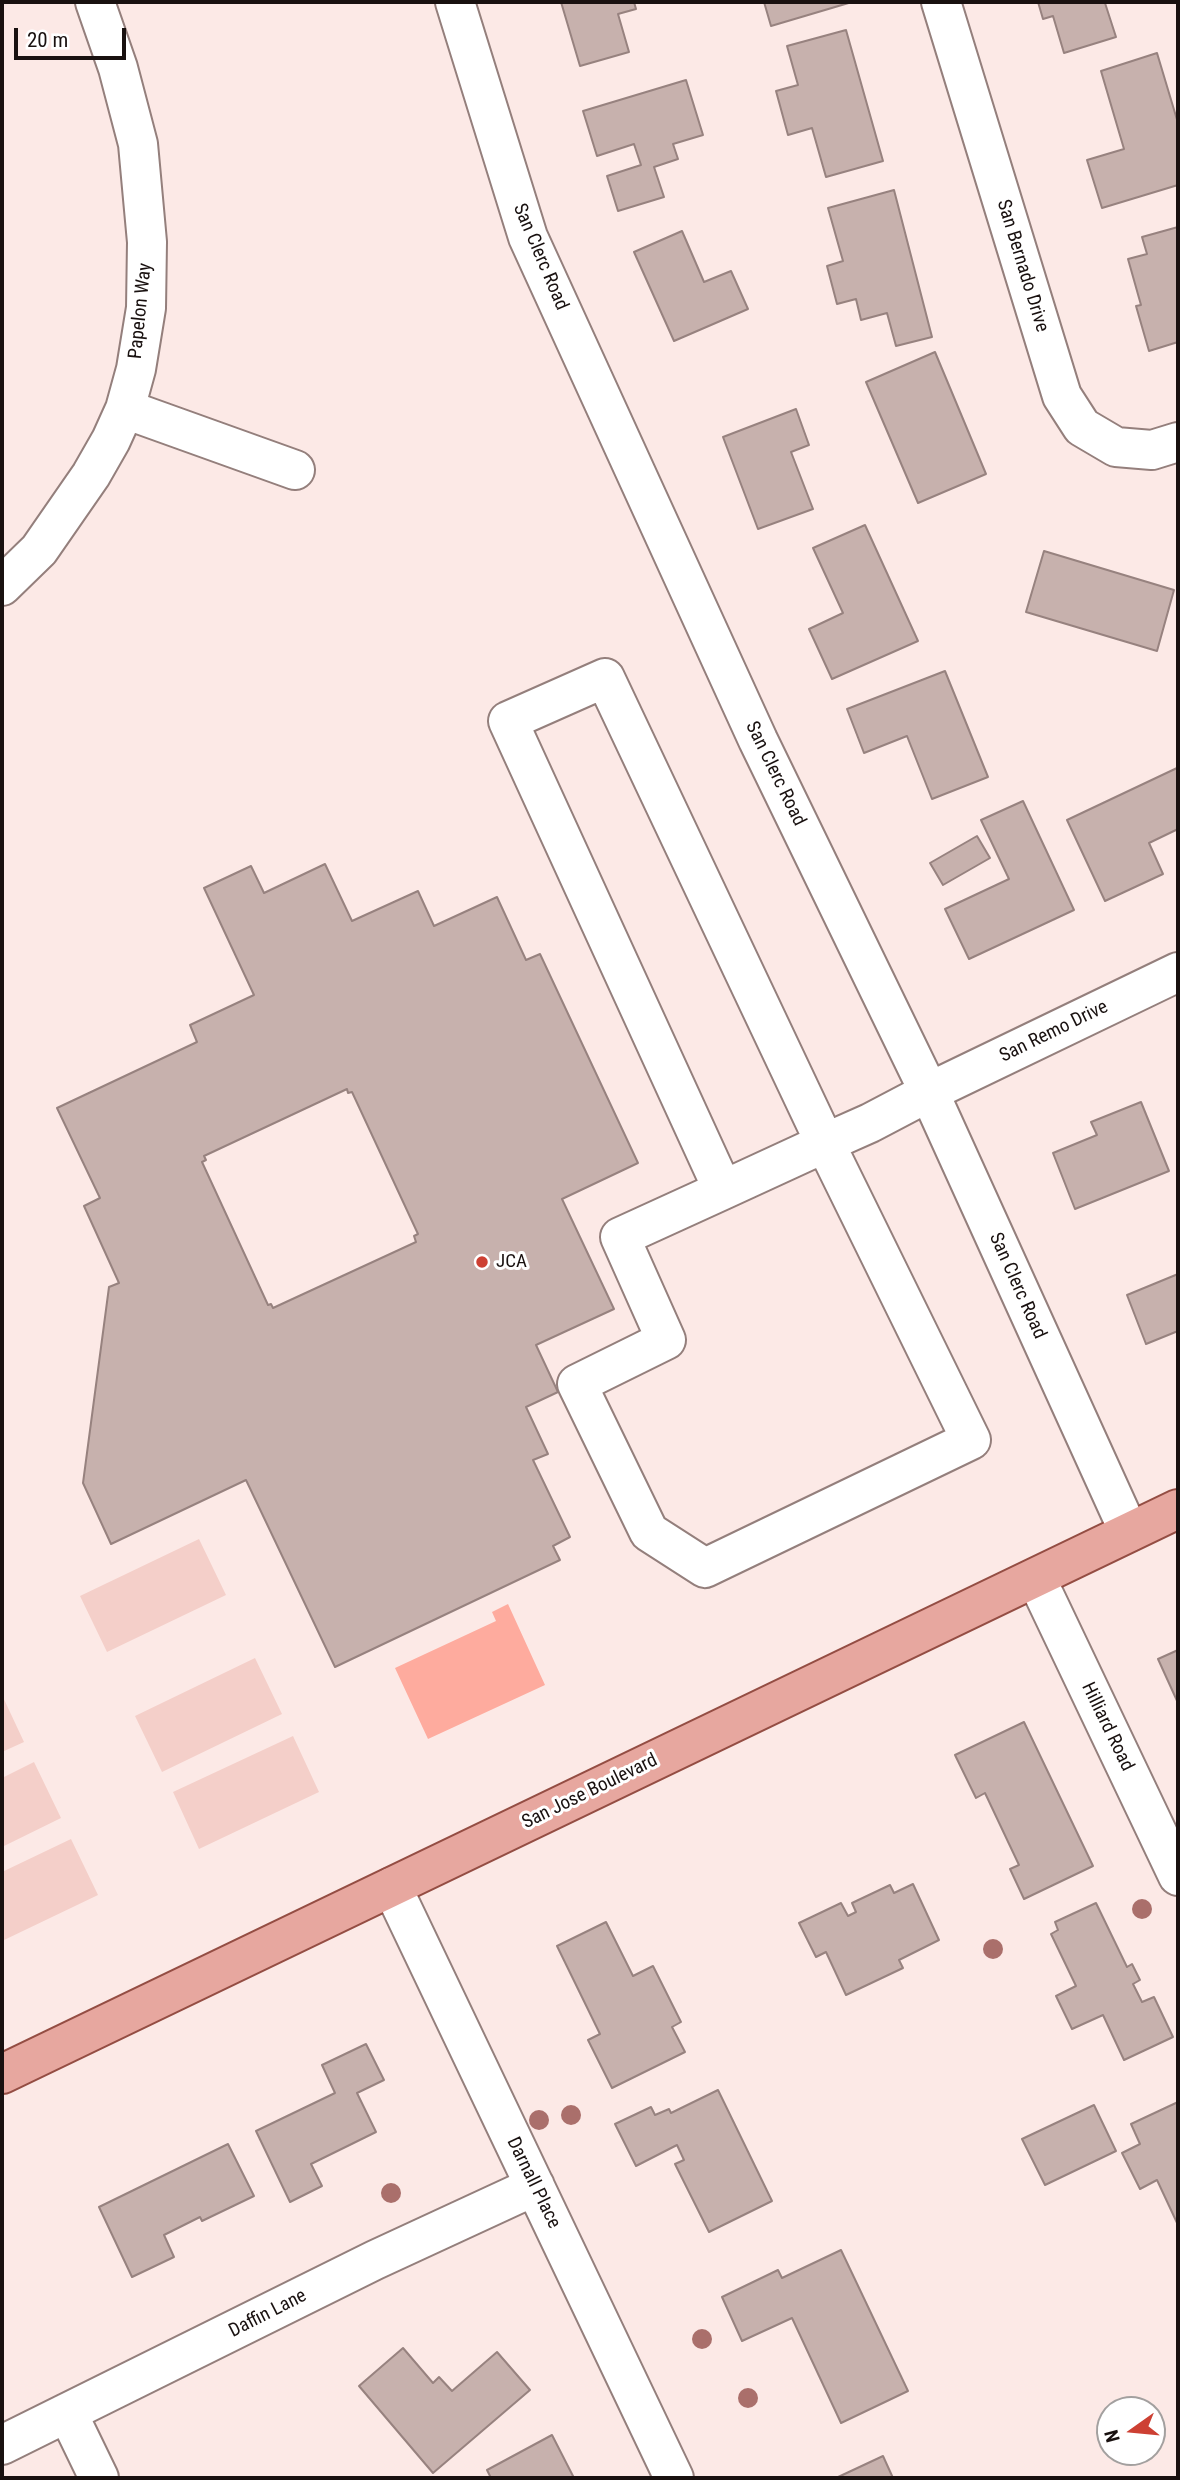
<!DOCTYPE html>
<style>
body{margin:0}
#map{position:relative;width:1180px;height:2480px;overflow:hidden;background:#fce9e6;font-family:"Roboto Condensed",sans-serif}
canvas{display:block}
.frame{position:absolute;inset:0;border:4px solid #191110;pointer-events:none}
.north{position:absolute;left:1096px;top:2396px;width:70px;height:70px;box-sizing:border-box;background:#fff;border:2px solid #a3a09f;border-radius:50%;rotate:255deg;font-size:19px;font-weight:700;line-height:28px;text-align:center;color:#191110}
.north::after{content:'';display:block;margin:auto;width:24px;height:32px;background:#cd4033;clip-path:polygon(50% 0,100% 100%,50% 72%,0 100%)}
.scale{position:absolute;left:14px;top:28px;width:112px;height:32px;box-sizing:border-box;border:4px solid #191110;border-top:0;padding-left:9px;font-size:21px;line-height:24px;white-space:nowrap;color:#191110;-webkit-text-stroke:5px #fff;paint-order:stroke}
</style>
<div id="map">
<canvas width="1180" height="2480"></canvas>
<div class="frame"></div>
<div class="north">N</div>
<div class="scale">20 m</div>
</div>
<script>
const context = document.querySelector('canvas').getContext('2d');
context.lineJoin = 'round';
function paint(path, color) { context.fillStyle = color; context.fill(path, 'evenodd'); }
const poly = rows => new Path2D(rows.map(r => 'M' + r).join(''));
function stroke(path, color, width, dash) { context.strokeStyle = color; context.lineWidth = width; context.lineCap = dash ? 'butt' : 'round'; context.setLineDash(dash || []); context.stroke(path); }
function drawText(font, color, halo, rows, align = 'center') {
  context.font = font + ' "Roboto Condensed",sans-serif'; context.lineWidth = 6; context.setLineDash([]); context.textBaseline = 'middle'; context.strokeStyle = halo; context.fillStyle = color; for (const [text, x, y, turn = 0] of rows) {
    context.save(); context.translate(x, y); context.rotate((+turn || 0) * Math.PI / 180); context.textAlign = isNaN(turn) ? turn : align; if (halo) context.strokeText(text, 0, 0); context.fillText(text, 0, 0); context.restore();
  }
}
paint(poly([
 [199,1539,226,1595,107,1652,80,1596],
 [255,1658,282,1714,162,1772,135,1716],
 [2,1695,24,1742,2,1752],
 [293,1736,319,1792,199,1849,173,1792],
 [34,1762,61,1818,2,1847,2,1778],
 [71,1839,98,1895,2,1941,2,1872]
]), '#f4cfc9');
paint(poly([
 [508,1604,545,1685,428,1739,395,1668,496,1621,492,1612]
]), '#feab9e');
const building = poly([
 [561,2,634,2,636,9,618,14,629,52,580,66,561,2],
 [764,2,852,2,771,26,764,2],
 [1038,2,1111,2,1105,3,1116,37,1064,53,1053,16,1043,19,1038,2],
 [846,30,883,161,826,177,812,128,788,135,776,91,798,85,787,46,846,30],
 [1157,53,1178,123,1178,185,1102,208,1087,160,1124,149,1101,71,1157,53],
 [686,80,703,135,673,144,678,159,654,167,664,197,618,211,607,176,641,165,634,144,597,156,583,111,686,80],
 [894,190,932,337,896,346,887,313,861,320,856,299,837,304,827,266,843,261,828,208,894,190],
 [1178,227,1178,342,1149,351,1136,306,1141,305,1128,259,1147,254,1142,237,1178,227],
 [682,231,704,282,731,271,748,309,674,341,634,252,682,231],
 [935,352,986,474,918,503,866,382,935,352],
 [796,409,809,445,791,452,813,509,758,529,723,437,796,409],
 [865,525,918,641,832,679,809,629,843,613,813,548,865,525],
 [1044,551,1174,590,1157,651,1026,612,1044,551],
 [945,671,988,777,932,799,907,736,864,753,847,709,945,671],
 [1177,768,1178,829,1149,843,1163,874,1105,901,1067,820,1177,768],
 [1023,801,1074,910,969,959,945,909,1009,879,981,820,1023,801],
 [977,836,990,858,943,885,930,863,977,836],
 [325,864,352,921,418,891,434,926,497,897,526,960,540,954,638,1163,562,1199,614,1309,536,1345,558,1392,526,1407,548,1454,533,1460,570,1537,553,1546,560,1560,335,1667,246,1480,111,1544,83,1483,109,1287,119,1283,84,1206,100,1198,57,1108,197,1042,190,1025,254,995,204,888,251,866,264,893,325,864],
 [347,1089,348,1093,352,1092,418,1234,414,1236,416,1242,273,1308,271,1304,268,1305,202,1162,206,1160,204,1156,347,1089],
 [1141,1102,1169,1171,1075,1209,1053,1153,1097,1135,1091,1122,1141,1102],
 [1178,1274,1178,1331,1146,1344,1127,1295,1178,1274],
 [1178,1650,1178,1703,1158,1659,1178,1650],
 [1024,1722,1093,1866,1024,1899,1010,1869,1019,1865,985,1793,976,1798,955,1755,1024,1722],
 [913,1884,939,1940,899,1960,903,1968,846,1995,826,1952,816,1957,799,1923,841,1903,848,1916,856,1912,852,1903,890,1885,894,1893,913,1884],
 [1096,1903,1127,1967,1132,1964,1140,1980,1133,1984,1142,2002,1154,1997,1173,2037,1124,2060,1103,2015,1072,2029,1056,1996,1076,1986,1051,1934,1058,1930,1055,1922,1096,1903],
 [606,1922,633,1976,653,1966,681,2022,672,2027,685,2052,612,2088,588,2040,600,2034,557,1946,606,1922],
 [366,2044,384,2080,357,2093,376,2132,311,2164,322,2186,290,2202,256,2131,335,2093,322,2065,366,2044],
 [718,2090,772,2201,709,2232,675,2164,684,2160,677,2145,636,2166,615,2124,651,2107,655,2115,669,2109,671,2113,718,2090],
 [1178,2102,1178,2225,1157,2180,1140,2189,1122,2153,1140,2144,1131,2124,1178,2102],
 [1094,2105,1116,2151,1045,2185,1022,2139,1094,2105],
 [228,2144,254,2196,202,2221,200,2217,164,2235,174,2257,132,2277,99,2207,228,2144],
 [841,2250,908,2391,841,2423,792,2318,742,2341,722,2297,778,2270,782,2278,841,2250],
 [403,2348,433,2383,439,2377,452,2391,497,2352,530,2390,433,2473,359,2386,403,2348],
 [552,2435,574,2478,491,2478,487,2470,552,2435],
 [883,2456,893,2478,836,2478,883,2456]
]);
paint(building, '#c7b1ad');
stroke(building, '#97827f', 2);
const minor = poly([
 [455,2,528,237,758,740,929,1092,1129,1532],
 [941,2,1062,396,1082,427,1116,447,1152,450,1178,442],
 [125,409,295,470],
 [2,586,39,550,91,475,111,440,125,409,136,369,146,308,147,242,138,144,118,68,95,2],
 [723,1190,508,721,605,678,825,1143,971,1440,705,1568,649,1532,577,1384,666,1340,620,1237,723,1190,825,1143,870,1123,929,1092,1178,972],
 [1036,1578,1178,1876],
 [392,1887,674,2478],
 [68,2414,99,2478],
 [2,2445,375,2260,535,2186]
]);
const major = poly([
 [2,2074,1178,1509]
]);
stroke(minor, '#947f7c', 42);
stroke(major, '#944d43', 42);
stroke(minor, '#fff', 38);
stroke(major, '#e7a79f', 38);
context.fillStyle = '#aa6f6b';
for (const [x, y] of [
 [1142,1909],
 [993,1949],
 [571,2115],
 [539,2120],
 [391,2193],
 [702,2339],
 [748,2398]
]) { context.beginPath(); context.arc(x, y, 10, 0, 2 * Math.PI); context.fill(); }
for (const [x, y, r, color] of [
 [482,1262,7,"#cd4033"]
]) { const dot = new Path2D(); dot.arc(x, y, r, 0, 2 * Math.PI); context.fillStyle = color; context.fill(dot); stroke(dot, '#fff', 2.5); }
drawText('19px', '#191110', '#fff', [
 ["San Clerc Road",540,257,67],
 ["San Bernado Drive",1022,266,73],
 ["Papelon Way",141,311,-84],
 ["San Clerc Road",775,774,64],
 ["San Remo Drive",1054,1032,-26],
 ["San Clerc Road",1017,1286,66],
 ["Hilliard Road",1107,1727,64],
 ["San Jose Boulevard",590,1792,-26],
 ["Darnall Place",533,2183,64],
 ["Daffin Lane",268,2314,-27]
]);
drawText('19px', '#191110', '#fff', [
 ["JCA",496,1262]
], 'left');
</script>
